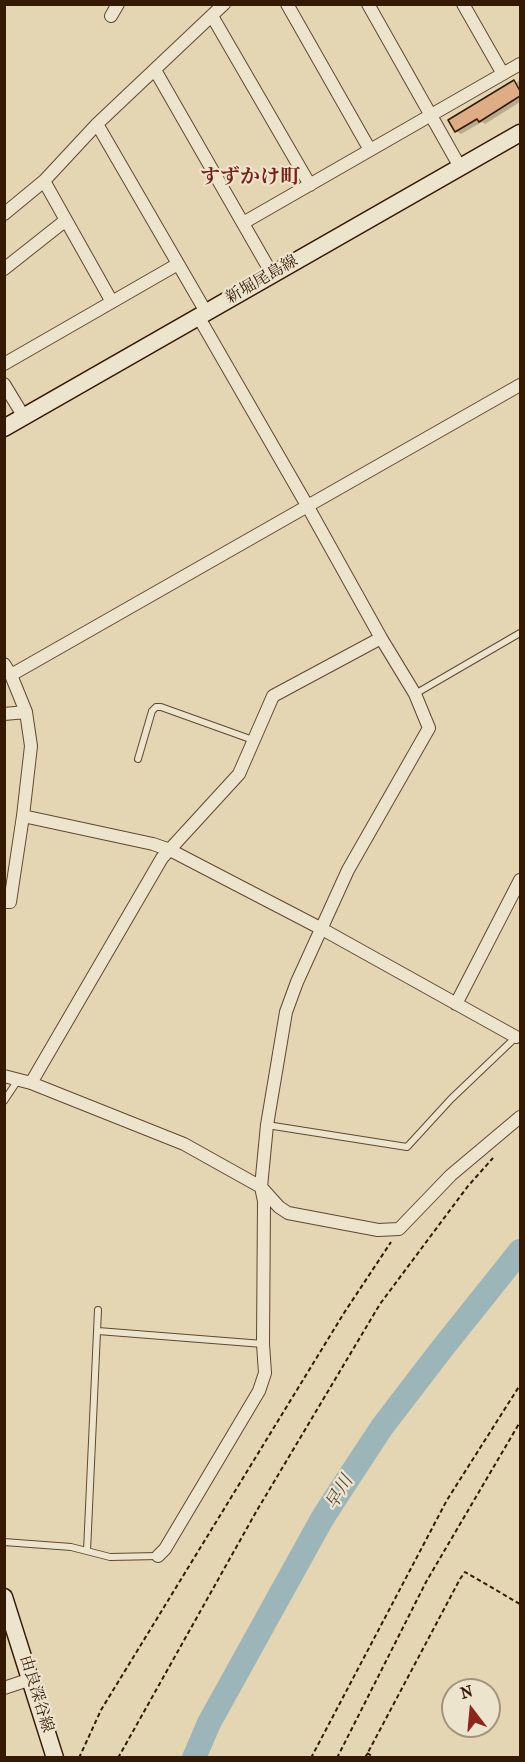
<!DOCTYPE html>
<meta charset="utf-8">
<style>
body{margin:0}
#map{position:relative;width:525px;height:1762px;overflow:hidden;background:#e4d5b3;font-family:"IM FELL French Canon",serif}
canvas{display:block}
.frame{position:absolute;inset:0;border:6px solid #341903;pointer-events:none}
.north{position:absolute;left:441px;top:1678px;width:60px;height:60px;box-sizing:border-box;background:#ede4ce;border:2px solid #a3937d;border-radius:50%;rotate:344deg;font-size:16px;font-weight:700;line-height:24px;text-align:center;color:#341903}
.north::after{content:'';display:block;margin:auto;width:21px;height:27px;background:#8f2418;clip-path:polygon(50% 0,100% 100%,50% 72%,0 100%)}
</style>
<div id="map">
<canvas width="525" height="1762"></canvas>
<div class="frame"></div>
<div class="north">N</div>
</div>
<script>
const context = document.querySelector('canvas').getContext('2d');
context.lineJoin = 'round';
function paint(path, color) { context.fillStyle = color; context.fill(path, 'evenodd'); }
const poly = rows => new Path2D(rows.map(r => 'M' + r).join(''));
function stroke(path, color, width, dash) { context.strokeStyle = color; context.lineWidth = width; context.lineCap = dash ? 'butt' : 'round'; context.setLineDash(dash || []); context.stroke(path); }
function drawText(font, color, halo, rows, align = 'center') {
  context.font = font + ' "IM FELL French Canon","Noto Serif JP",serif'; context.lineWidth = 4.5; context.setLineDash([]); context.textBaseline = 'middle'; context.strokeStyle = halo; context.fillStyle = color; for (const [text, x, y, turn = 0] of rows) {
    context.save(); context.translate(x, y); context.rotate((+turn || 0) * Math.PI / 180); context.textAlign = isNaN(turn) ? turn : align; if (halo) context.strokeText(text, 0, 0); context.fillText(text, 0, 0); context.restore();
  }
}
paint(poly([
 [520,80,520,102,485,124,482,122,461,134,456,131,514,82,516,83]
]), '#0003');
stroke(poly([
 [194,1758,209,1723,322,1519,338,1494,382,1427,441,1350,520,1251]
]), '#9bb5b9', 24);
const building = poly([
 [514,80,520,91,520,96,479,122,477,119,455,132,448,120,514,80]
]);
paint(building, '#dead85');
stroke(building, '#341903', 1.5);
const service = poly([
 [415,694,520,633],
 [138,759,152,711,156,707,161,707,253,740],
 [4,1101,18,1080],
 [267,1125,407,1147,451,1099,516,1037],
 [98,1331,263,1344],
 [4,1542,71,1547,110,1557,158,1556],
 [87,1551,98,1310]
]);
const minor = poly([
 [287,4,370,150],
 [368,4,460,167],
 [463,4,503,74],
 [111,16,118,4],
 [212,16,310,185],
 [155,70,272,274],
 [97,124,206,312],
 [44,181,112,302],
 [4,214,44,181,97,124,224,4],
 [243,223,520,64],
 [4,269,66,220],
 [4,364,178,264],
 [4,384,24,417],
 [4,664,11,675,26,712,31,746,23,816,10,902,4,902],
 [11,675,520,385],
 [4,714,26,712],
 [23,816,153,844,170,850,322,929,516,1037],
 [456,1004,520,880],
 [4,1076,31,1083,184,1144,261,1187,279,1207,288,1213,378,1230,399,1229,451,1175,520,1117],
 [31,1083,162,858,239,774,273,696,381,638],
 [158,1556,165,1549,259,1391,265,1373,263,1344,264,1201,261,1187,267,1125,286,1012,297,982,348,870,429,728,415,694,381,638,308,507,198,316],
 [4,1688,31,1679]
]);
const secondary = poly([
 [4,428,520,133],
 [4,1597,55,1758]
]);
stroke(service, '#60482f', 8);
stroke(minor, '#60482f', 14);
stroke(secondary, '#341903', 19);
stroke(poly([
 [367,1753,375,1758],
 [79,1758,101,1710,344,1313,391,1242],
 [118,1758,256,1512,380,1304,468,1186,493,1158],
 [311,1758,447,1500,520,1385],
 [337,1758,426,1582,520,1422],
 [365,1758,460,1579,465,1572,520,1604]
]), '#341903', 2, [4.5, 3]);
stroke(service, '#ede4ce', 6);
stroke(minor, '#ede4ce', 12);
stroke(secondary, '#ede4ce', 16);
drawText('16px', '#341903', '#ede4ce', [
 ["新堀尾島線",262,280,-30],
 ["由良深谷線",36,1694,73]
]);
drawText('italic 18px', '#53483a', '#ede4ce', [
 ["早川",340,1493,-59]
]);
drawText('bold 20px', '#7a1f14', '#ede4ce', [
 ["すずかけ町",250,178]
]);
</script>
